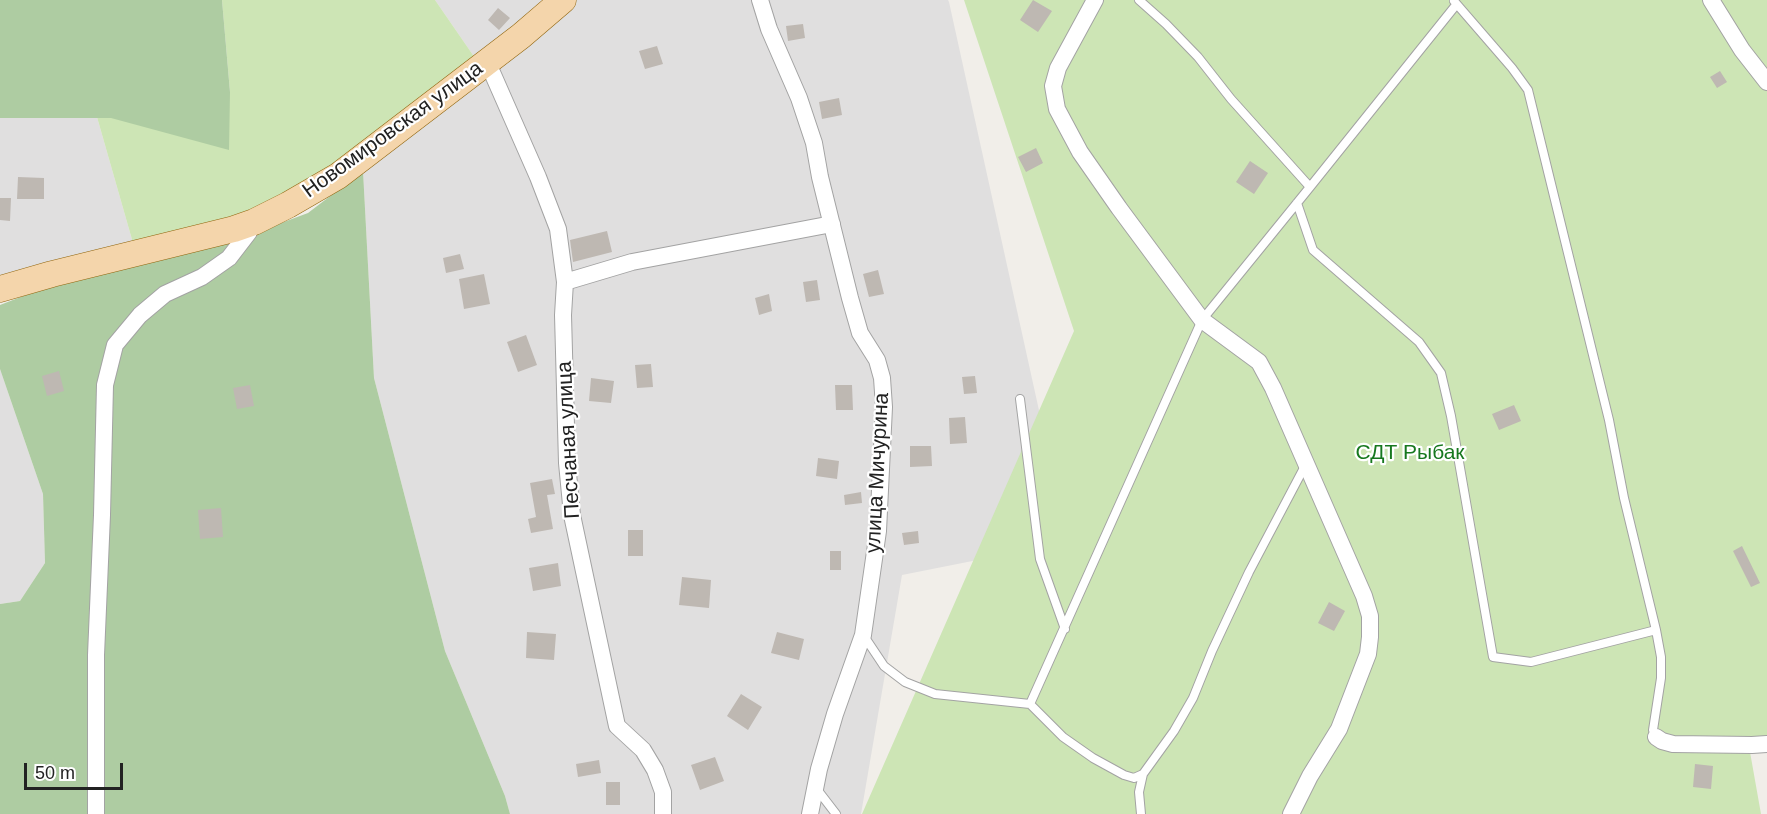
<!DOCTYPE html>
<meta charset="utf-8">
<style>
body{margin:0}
#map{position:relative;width:1767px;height:814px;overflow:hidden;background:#f1eee9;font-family:Arial,sans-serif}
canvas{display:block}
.scale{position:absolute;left:24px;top:763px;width:99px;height:27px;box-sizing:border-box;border:3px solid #222;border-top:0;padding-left:8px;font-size:18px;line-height:21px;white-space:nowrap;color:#222;-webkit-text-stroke:4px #fff;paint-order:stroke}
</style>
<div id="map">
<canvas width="1767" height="814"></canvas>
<div class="scale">50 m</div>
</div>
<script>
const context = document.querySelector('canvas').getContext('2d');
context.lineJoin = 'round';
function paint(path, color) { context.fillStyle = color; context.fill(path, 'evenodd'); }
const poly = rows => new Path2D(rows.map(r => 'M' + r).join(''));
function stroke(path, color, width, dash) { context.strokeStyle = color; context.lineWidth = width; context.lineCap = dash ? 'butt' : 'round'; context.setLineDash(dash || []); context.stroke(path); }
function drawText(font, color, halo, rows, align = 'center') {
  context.font = font + ' Arial,sans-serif'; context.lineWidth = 4.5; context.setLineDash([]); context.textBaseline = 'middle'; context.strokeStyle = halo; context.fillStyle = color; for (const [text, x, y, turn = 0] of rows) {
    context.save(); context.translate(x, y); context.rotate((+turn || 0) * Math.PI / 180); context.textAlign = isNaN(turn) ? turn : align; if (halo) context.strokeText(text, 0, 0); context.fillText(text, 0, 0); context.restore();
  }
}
paint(poly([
 [435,0,546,0,475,58],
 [575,0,948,0,949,2,1068,542,902,575,861,814,510,814,505,796,445,651,374,378,363,171],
 [97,117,133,243,0,277,0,118],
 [0,369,43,494,45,563,20,601,0,604]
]), '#e0dfdf');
paint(poly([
 [222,0,435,0,475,58,360,149,266,209,133,243,97,117,111,118,230,92],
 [964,0,1767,0,1767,751,1750,752,1761,814,862,814,1074,331]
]), '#cde5b5');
paint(poly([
 [0,0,222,0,230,92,229,150,111,118,0,118],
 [363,171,374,378,445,651,505,796,510,814,0,814,0,604,20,601,45,563,43,494,0,369,0,305,49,286,249,235,308,213]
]), '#aecca2');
paint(poly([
 [1033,0,1052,11,1038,32,1020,20],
 [498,8,510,18,499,30,488,20],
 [803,24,805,38,788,41,786,26],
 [657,46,663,64,645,69,639,51],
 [1720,71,1727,82,1717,88,1710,77],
 [839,98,842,115,822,119,819,102],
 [1036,148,1043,163,1026,172,1018,157],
 [1250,161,1268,173,1254,194,1236,182],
 [18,177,44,178,44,199,17,199],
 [0,198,11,198,10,221,0,220],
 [607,231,612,252,573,262,570,240],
 [460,254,464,269,446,273,443,258],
 [878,270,884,294,869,297,863,274],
 [484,274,490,304,464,309,459,279],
 [817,280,820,300,806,302,803,282],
 [769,294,772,311,759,315,755,298],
 [526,335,537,365,518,372,507,342],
 [651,364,653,387,637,388,635,365],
 [59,371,64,391,47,396,42,376],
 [975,376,977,393,964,394,962,377],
 [591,378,614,381,611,403,589,401],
 [250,385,254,406,237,409,233,388],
 [835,385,852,385,853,410,836,410],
 [1514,405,1521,421,1499,430,1492,414],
 [965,417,967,443,950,444,949,418],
 [910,446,931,446,932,466,910,467],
 [818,458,839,461,837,479,816,476],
 [552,479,555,494,547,495,553,529,531,533,528,519,536,517,530,483],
 [861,492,862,503,845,505,844,495],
 [221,508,223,537,200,539,198,510],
 [628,530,643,530,643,556,628,556],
 [918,531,919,543,904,545,902,533],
 [1742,546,1760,583,1751,587,1733,551],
 [830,551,841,551,841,570,830,570],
 [558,563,561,586,533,591,529,568],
 [682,577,711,580,709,608,679,605],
 [1329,602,1345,611,1334,631,1318,623],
 [527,632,556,634,554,660,526,658],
 [777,632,804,639,799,660,771,653],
 [741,694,762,707,748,730,727,716],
 [715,757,724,781,700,790,691,765],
 [599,760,601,773,578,777,576,764],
 [1695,764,1713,766,1711,789,1693,787],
 [606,782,620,782,620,805,606,805]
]), '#beb8b2');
const lane = poly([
 [1139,0,1166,24,1198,57,1231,99,1310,187],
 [1454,1,1512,68,1528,90,1609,420,1624,498,1656,630,1661,657,1661,678,1653,730,1656,737],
 [1297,203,1313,250,1419,342,1441,373,1451,416,1493,657,1531,662,1656,630],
 [1020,399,1040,559,1065,629],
 [864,636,884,666,905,682,935,694,1030,704,1202,320,1310,187,1456,5],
 [1030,704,1063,737,1093,758,1124,775,1134,778,1143,774],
 [816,788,836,814],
 [1141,814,1139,792,1143,774,1174,731,1193,698,1212,651,1249,572,1306,464]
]);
const street = poly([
 [760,0,769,29,799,98,814,143,820,177,850,298,860,333,877,360,882,378,884,407,878,531,863,635,835,714,819,769,810,814],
 [1095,0,1058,68,1053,86,1057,109,1080,152,1119,208,1202,320,1259,362,1273,388,1364,596,1370,616,1370,637,1368,654,1339,729,1310,776,1291,814],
 [1711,0,1742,50,1767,82],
 [487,61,538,177,558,229,565,282,563,315,567,463,572,515,617,726,643,750,655,770,663,792,663,814],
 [565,282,632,262,832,224],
 [1656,737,1662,741,1673,744,1752,745,1767,744],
 [96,814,96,655,102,515,105,385,115,345,140,315,165,294,202,277,229,258,249,232,254,222]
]);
const primary = poly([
 [0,289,52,274,234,229,254,222,288,205,338,176,521,36,563,0]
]);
stroke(lane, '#a3a3a3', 10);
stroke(street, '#a3a3a3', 18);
stroke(primary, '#91660f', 27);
stroke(lane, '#fff', 8);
stroke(street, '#fff', 16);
stroke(primary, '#f4d5ab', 26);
drawText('21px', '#222', '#fff', [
 ["Новомировская улица",393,130,-36],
 ["Песчаная улица",569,440,-93],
 ["улица Мичурина",878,473,-87]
]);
drawText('21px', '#17781f', '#fff', [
 ["СДТ Рыбак",1410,453]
]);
</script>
